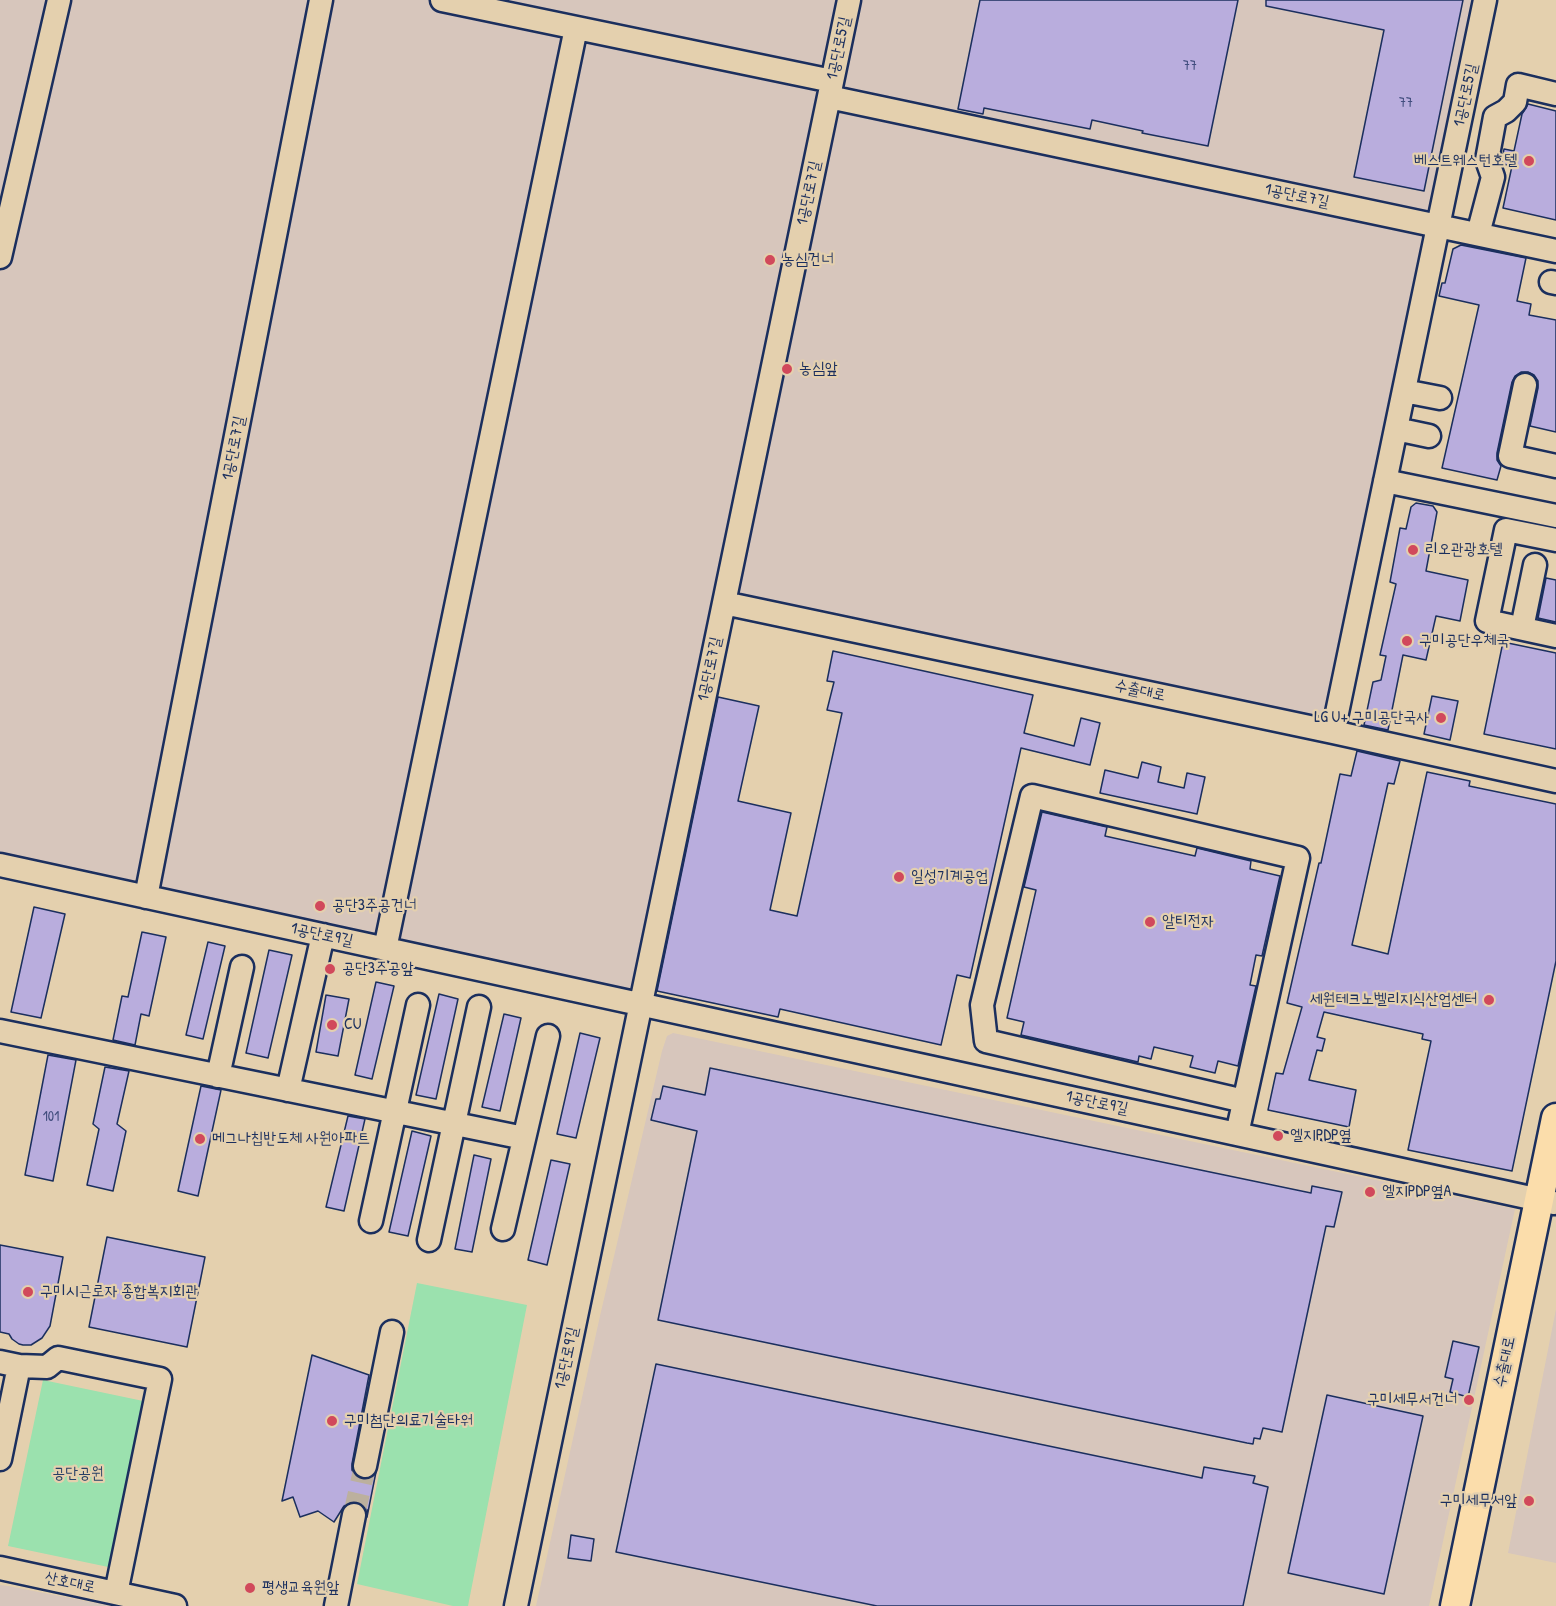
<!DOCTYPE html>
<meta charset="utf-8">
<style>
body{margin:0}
canvas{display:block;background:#e4d0ae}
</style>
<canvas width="1556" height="1606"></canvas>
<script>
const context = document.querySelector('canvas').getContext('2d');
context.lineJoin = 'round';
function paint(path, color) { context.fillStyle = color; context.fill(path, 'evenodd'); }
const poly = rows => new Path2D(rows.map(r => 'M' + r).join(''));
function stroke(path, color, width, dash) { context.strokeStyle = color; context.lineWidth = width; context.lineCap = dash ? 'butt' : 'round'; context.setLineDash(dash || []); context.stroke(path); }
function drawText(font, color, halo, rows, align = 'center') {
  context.font = font + ' "Patrick Hand","Poor Story",sans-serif'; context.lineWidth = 4.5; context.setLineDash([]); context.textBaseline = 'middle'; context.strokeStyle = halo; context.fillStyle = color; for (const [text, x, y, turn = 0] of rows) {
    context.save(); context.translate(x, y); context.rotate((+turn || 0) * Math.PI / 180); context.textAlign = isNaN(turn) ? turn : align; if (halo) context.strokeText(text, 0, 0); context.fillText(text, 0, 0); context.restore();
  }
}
paint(poly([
 [0,0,1485,0,1333,732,724,603,641,1004,0,865],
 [673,1033,1515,1209,1429,1606,536,1606,600,1316,662,1051,667,1036],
 [1556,1309,1556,1563,1508,1553],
 [0,1585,8,1586,111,1606,0,1606]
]), '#d7c6bc');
paint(poly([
 [417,1283,527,1305,468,1606,453,1606,357,1584],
 [43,1380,148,1402,113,1568,8,1546]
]), '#9be1ae');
const building = poly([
 [980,0,1238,0,1208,146,1142,133,1143,131,1092,120,1090,129,984,108,983,114,958,109,980,0],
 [1266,0,1463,0,1424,191,1354,177,1384,30,1266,6,1266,0],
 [1528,104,1556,111,1556,220,1503,208,1512,166,1503,164,1502,161,1504,149,1514,151,1522,114,1528,104],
 [1461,245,1526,258,1517,301,1531,304,1529,315,1556,320,1556,432,1530,426,1538,388,1538,381,1534,375,1528,372,1521,372,1515,376,1512,382,1497,453,1497,460,1501,466,1497,480,1442,468,1479,305,1439,296,1442,283,1445,283,1453,249,1461,245],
 [1416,503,1433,506,1437,512,1426,571,1468,580,1460,621,1436,616,1426,660,1403,655,1388,730,1364,725,1373,682,1381,680,1386,656,1380,655,1396,584,1390,582,1400,528,1406,529,1411,507,1416,503],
 [1546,578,1556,580,1556,622,1538,618,1546,578],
 [1503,642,1556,653,1556,749,1484,734,1503,642],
 [833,651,1033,695,1024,733,1074,746,1081,718,1100,723,1090,765,1021,748,970,978,957,975,941,1045,780,1009,778,1017,657,991,718,697,759,706,738,801,791,813,770,910,797,916,842,713,827,710,834,682,827,681,833,651],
 [1432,696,1458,701,1450,740,1424,734,1432,696],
 [1357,751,1400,761,1394,784,1388,783,1352,945,1388,954,1427,772,1470,781,1469,786,1556,804,1556,961,1512,1171,1408,1150,1431,1041,1422,1039,1423,1034,1324,1012,1317,1037,1325,1039,1322,1051,1317,1050,1309,1080,1356,1090,1349,1127,1268,1110,1276,1073,1283,1074,1302,1007,1287,1003,1319,863,1321,863,1340,774,1351,776,1357,751],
 [1142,762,1161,767,1158,782,1184,788,1187,773,1205,777,1197,814,1100,793,1105,770,1138,778,1142,762],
 [1042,812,1107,827,1105,836,1195,856,1197,848,1251,861,1250,869,1280,876,1262,956,1256,955,1250,985,1256,986,1238,1066,1218,1061,1215,1073,1190,1067,1193,1056,1154,1047,1151,1059,1139,1056,1138,1062,1021,1035,1024,1022,1007,1018,1036,890,1024,887,1042,812],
 [34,907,65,914,41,1018,11,1012,34,907],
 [142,932,166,937,149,1016,141,1014,135,1045,113,1040,122,996,128,997,142,932],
 [208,942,225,946,203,1039,186,1035,208,942],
 [269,950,292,955,268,1058,246,1053,269,950],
 [376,982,394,986,372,1079,355,1075,376,982],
 [439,994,458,999,436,1099,416,1095,439,994],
 [326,995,349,999,338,1056,316,1052,326,995],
 [504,1014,521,1018,500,1111,482,1107,504,1014],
 [580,1033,600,1038,576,1138,557,1134,580,1033],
 [48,1055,76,1060,53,1181,25,1175,48,1055],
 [105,1067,129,1071,117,1124,126,1131,113,1191,87,1185,99,1129,93,1124,105,1067],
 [710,1068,1311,1193,1312,1186,1342,1192,1334,1227,1326,1226,1282,1432,1263,1428,1260,1439,1254,1438,1253,1444,1247,1443,658,1320,697,1131,651,1120,656,1099,660,1099,663,1086,705,1095,710,1068],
 [201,1086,221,1090,198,1196,178,1191,201,1086],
 [348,1116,365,1119,344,1211,326,1207,348,1116],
 [412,1131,431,1136,408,1236,389,1232,412,1131],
 [474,1155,491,1159,472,1252,455,1249,474,1155],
 [551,1160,570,1164,547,1265,528,1260,551,1160],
 [107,1237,205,1257,187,1347,89,1327,107,1237],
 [0,1245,63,1257,50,1326,42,1338,31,1345,23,1345,19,1344,12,1339,9,1334,0,1332,0,1245],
 [1453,1341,1479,1347,1468,1397,1450,1392,1453,1379,1445,1377,1453,1341],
 [312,1355,369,1375,352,1464,352,1470,356,1476,362,1479,370,1479,376,1472,367,1517,367,1510,363,1505,356,1502,350,1502,344,1506,334,1522,318,1511,300,1517,293,1497,282,1501,312,1355],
 [656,1364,1202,1478,1204,1467,1255,1476,1253,1483,1268,1487,1243,1606,877,1606,616,1552,656,1364],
 [1327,1395,1423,1416,1384,1594,1288,1573,1327,1395],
 [571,1535,594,1539,591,1561,568,1558,571,1535]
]);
paint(building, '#b9addd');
stroke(building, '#1b2f5e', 1.5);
stroke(poly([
 [354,1515,365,1466]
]), '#bcb09e', 22, [22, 11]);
const minor = poly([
 [442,0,832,81],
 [829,97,1556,251],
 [1478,234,1493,177,1487,160,1495,117,1506,111,1515,102,1518,85,1556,94],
 [0,257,59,0],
 [1551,282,1556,283],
 [1525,385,1510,456,1556,466],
 [1404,391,1440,398],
 [1396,429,1429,436],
 [1385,481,1556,516],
 [1556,540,1506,530,1487,621,1556,636],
 [724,603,1333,732,1556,781],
 [1522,628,1535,565],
 [1333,732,1485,0],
 [0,865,1554,1203],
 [146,897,321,0],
 [385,949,576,28],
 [0,1031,524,1138],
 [218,1076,242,967],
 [288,1090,323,935],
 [1237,1134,1298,858,1032,796,982,1005,986,1041,1244,1101],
 [371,1221,418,1005],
 [503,1229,548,1036],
 [429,1240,479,1007],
 [0,1362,19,1366,47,1367,58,1358,160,1379,116,1593],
 [0,1459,19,1366],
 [365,1466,392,1332],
 [0,1568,175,1606],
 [336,1606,354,1515],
 [516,1606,849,0]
]);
const major = poly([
 [1455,1606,1556,1118]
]);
stroke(minor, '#1b2f5e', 27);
stroke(major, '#1b2f5e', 33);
stroke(minor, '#e4d0ae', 22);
stroke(major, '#fbddab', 28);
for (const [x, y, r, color] of [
 [1529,161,6,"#d1495b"],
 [770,260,6,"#d1495b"],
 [787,369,6,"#d1495b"],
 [1413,550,6,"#d1495b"],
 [1407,641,6,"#d1495b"],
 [1441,718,6,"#d1495b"],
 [899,877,6,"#d1495b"],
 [320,906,6,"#d1495b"],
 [1150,922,6,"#d1495b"],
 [330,969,6,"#d1495b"],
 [1489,1000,6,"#d1495b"],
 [332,1025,6,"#d1495b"],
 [1278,1136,6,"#d1495b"],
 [200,1139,6,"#d1495b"],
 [1370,1192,6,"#d1495b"],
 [28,1292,6,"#d1495b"],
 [1469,1400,6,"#d1495b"],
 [332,1421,6,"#d1495b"],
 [1529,1501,6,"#d1495b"],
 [250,1588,6,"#d1495b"]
]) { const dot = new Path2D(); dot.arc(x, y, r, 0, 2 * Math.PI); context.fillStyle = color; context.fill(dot); stroke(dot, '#e4d0ae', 2); }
drawText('14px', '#424e7e', null, [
 ["77",1190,66],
 ["77",1406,103],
 ["101",51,1117]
]);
drawText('16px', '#1b2f5e', '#e4d0ae', [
 ["1공단로5길",839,48,-78],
 ["1공단로5길",1466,95,-78],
 ["1공단로7길",809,193,-78],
 ["1공단로7길",1297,196,12],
 ["1공단로7길",234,448,-79],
 ["1공단로7길",710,669,-78],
 ["수출대로",1140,691,12],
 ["1공단로9길",322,935,12],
 ["1공단로9길",1097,1103,12],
 ["1공단로9길",567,1358,-78],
 ["수출대로",1505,1362,-78],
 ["산호대로",70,1583,12]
]);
drawText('16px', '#1b2f5e', '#e4d0ae', [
 ["베스트웨스턴호텔",1517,161,"right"],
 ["농심건너",782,260],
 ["농심앞",799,369],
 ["리오관광호텔",1425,550],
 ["구미공단우체국",1419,641],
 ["LG U+ 구미공단국사",1429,718,"right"],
 ["일성기계공업",911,877],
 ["공단3주공건너",332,906],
 ["알티전자",1162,922],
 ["공단3주공앞",342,969],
 ["세원테크노벨리지식산업센터",1477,1000,"right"],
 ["CU",344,1025],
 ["엘지PDP옆",1290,1136],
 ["메그나칩반도체 사원아파트",212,1139],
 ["엘지PDP옆A",1382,1192],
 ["구미시근로자 종합복지회관",40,1292],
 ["구미세무서건너",1457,1400,"right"],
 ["구미첨단의료기술타워",344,1421],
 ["구미세무서앞",1517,1501,"right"],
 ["평생교육원앞",262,1588]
], 'left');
drawText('16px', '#284166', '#e4d0ae', [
 ["공단공원",78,1474]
]);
</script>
